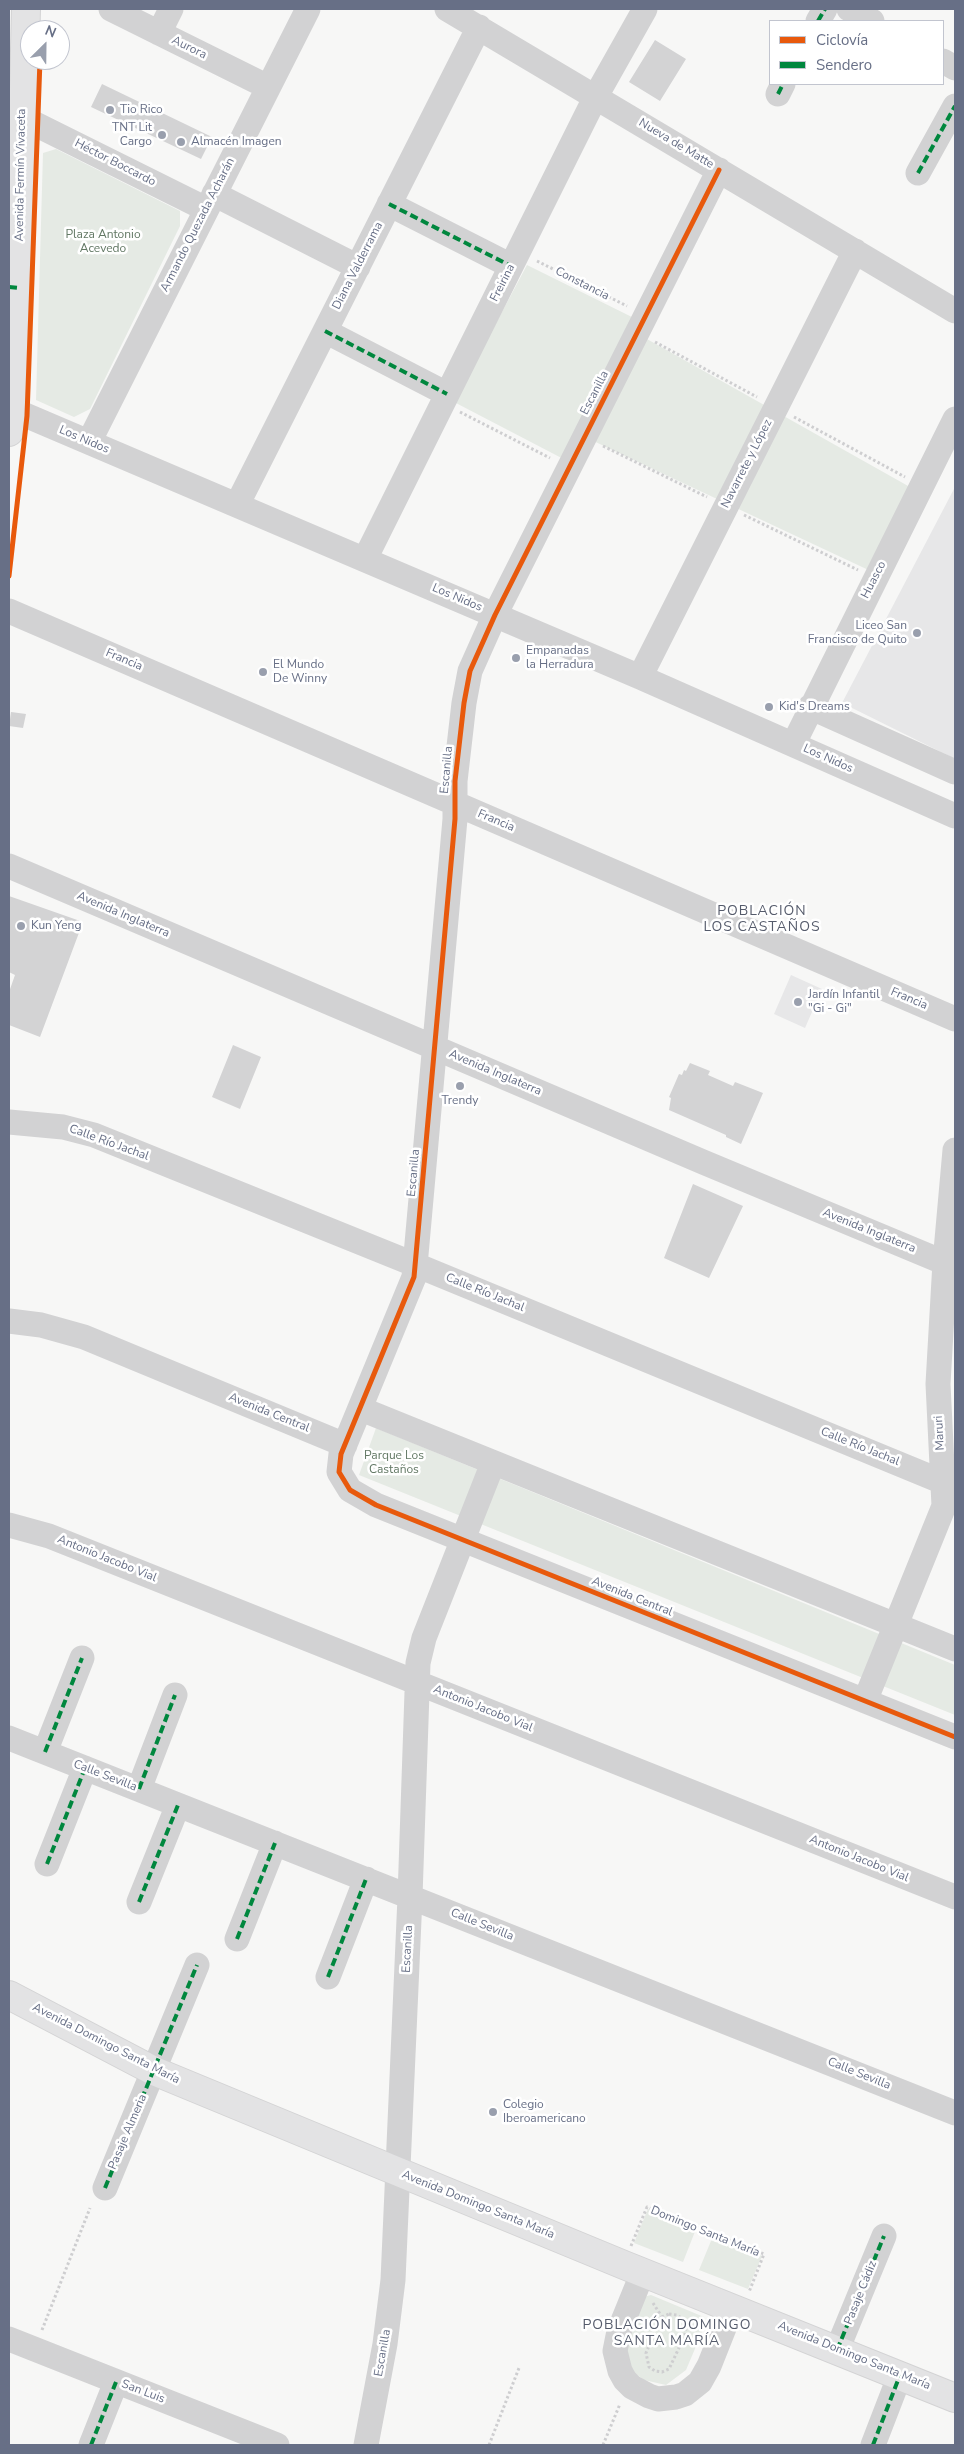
<!DOCTYPE html>
<meta charset="utf-8">
<style>
body{margin:0}
#map{position:relative;width:964px;height:2454px;overflow:hidden;background:#f7f7f6;font-family:"Nunito Sans",sans-serif}
canvas{display:block}
.frame{position:absolute;inset:0;border:10px solid #676f86;pointer-events:none}
.legend{position:absolute;left:769px;top:20px;width:175px;height:65px;box-sizing:border-box;background:#fff;border:1px solid #c2c5cf;margin:0;padding:6px 9px;list-style:none;font-size:15px;color:#676f86}
.legend li{display:flex;align-items:center;gap:10px;height:25px}
.legend b{width:25px;border:1px solid #c2c5cf}
.north{position:absolute;left:20px;top:20px;width:50px;height:50px;box-sizing:border-box;background:#fff;border:1px solid #c2c5cf;border-radius:50%;rotate:23deg;font-size:14px;font-weight:700;line-height:20px;text-align:center;color:#676f86}
.north::after{content:'';display:block;margin:auto;width:18px;height:22px;background:#999fad;clip-path:polygon(50% 0,100% 100%,50% 72%,0 100%)}
</style>
<div id="map">
<canvas width="964" height="2454"></canvas>
<div class="frame"></div>
<ul class="legend">
<li><b style="height:6px;background:#e8590c"></b>Ciclovía</li>
<li><b style="height:6px;background:#00873e"></b>Sendero</li>
</ul>
<div class="north">N</div>
</div>
<script>
const context = document.querySelector('canvas').getContext('2d');
context.lineJoin = 'round';
function paint(path, color) { context.fillStyle = color; context.fill(path, 'evenodd'); }
const poly = rows => new Path2D(rows.map(r => 'M' + r).join(''));
function stroke(path, color, width, dash) { context.strokeStyle = color; context.lineWidth = width; context.lineCap = dash ? 'butt' : 'round'; context.setLineDash(dash || []); context.stroke(path); }
function drawText(font, color, halo, rows, align = 'center') {
  context.font = font + ' "Nunito Sans",sans-serif'; context.lineWidth = 5; context.setLineDash([]); context.textBaseline = 'middle'; context.strokeStyle = halo; context.fillStyle = color; for (const [text, x, y, turn = 0] of rows) {
    context.save(); context.translate(x, y); context.rotate((+turn || 0) * Math.PI / 180); context.textAlign = isNaN(turn) ? turn : align; if (halo) context.strokeText(text, 0, 0); context.fillText(text, 0, 0); context.restore();
  }
}
paint(poly([
 [955,487,955,759,842,703],
 [791,975,822,989,805,1028,774,1014]
]), '#e7e7e8');
paint(poly([
 [56,149,180,211,180,226,90,409,74,417,36,400,43,153],
 [527,265,644,323,638,334,917,491,877,574,587,438,575,465,454,402],
 [376,1428,955,1665,955,1715,359,1475],
 [648,2209,696,2229,683,2262,634,2243],
 [713,2236,762,2256,748,2289,699,2270],
 [651,2295,704,2317,705,2325,686,2370,666,2385,644,2380,633,2372,624,2347,643,2297]
]), '#e5eae4');
paint(poly([
 [655,40,686,59,660,101,629,82],
 [102,84,212,137,201,159,91,107],
 [11,712,26,714,23,728,9,726],
 [9,896,83,922,40,1037,9,1025,9,992,15,975,9,972],
 [233,1045,261,1057,240,1109,212,1097],
 [690,1063,710,1071,708,1075,733,1086,735,1082,763,1093,741,1144,726,1137,726,1135,669,1110,671,1098,669,1097,679,1074,682,1075,684,1070,686,1071],
 [693,1184,743,1206,709,1278,664,1258]
]), '#d3d3d4');
const major = poly([
 [9,432,19,288,26,9],
 [9,1995,154,2071,624,2265,955,2398]
]);
stroke(major, '#d3d3d4', 30);
stroke(poly([
 [537,261,627,306],
 [655,342,757,397],
 [460,412,550,458],
 [794,417,905,477],
 [603,446,707,497],
 [744,515,858,570],
 [631,2246,647,2207,764,2254,749,2292],
 [653,2303,662,2317],
 [669,2314,677,2315,684,2320,686,2327,685,2335,669,2369,662,2372,655,2371,649,2367,646,2353,658,2324,662,2317,669,2314],
 [686,2327,705,2322],
 [42,2330,90,2208],
 [489,2445,519,2368],
 [603,2445,620,2404]
]), '#ceced0', 3, [2.5, 2.5]);
stroke(poly([
 [111,9,268,87],
 [447,9,955,311],
 [849,9,872,21],
 [818,21,825,9],
 [159,33,171,9],
 [943,61,955,68],
 [778,94,783,84],
 [9,111,206,209],
 [719,170,495,615,470,671,464,703,455,781,455,819,414,1277,341,1454,339,1472,350,1490,376,1505,955,1737],
 [918,173,955,106],
 [214,194,358,267],
 [389,204,511,266],
 [325,331,447,394],
 [11,409,640,677,955,816],
 [89,442,308,9],
 [237,505,479,27],
 [365,559,596,96,645,9],
 [9,611,955,1019],
 [640,677,855,251],
 [810,707,955,772],
 [794,743,955,419],
 [9,866,703,1162,955,1267],
 [9,1122,63,1127,94,1135,416,1265,955,1487],
 [9,1321,41,1325,84,1337,345,1445],
 [361,1409,955,1649],
 [9,1525,49,1536,955,1897],
 [865,1701,944,1506,938,1384,945,1262,955,1150],
 [9,1738,955,2113],
 [45,1752,82,1658],
 [139,1789,175,1695],
 [47,1864,85,1768],
 [139,1902,178,1805],
 [237,1939,275,1843],
 [328,1977,366,1879],
 [105,2188,197,1965],
 [643,2272,619,2331,615,2351,620,2371,625,2380,632,2387,649,2396,658,2399,676,2397,685,2394,700,2382,709,2366,732,2308],
 [9,2339,277,2445],
 [837,2350,884,2236],
 [91,2445,116,2382],
 [366,2445,385,2344,393,2280,410,1897,418,1663,424,1638,493,1463],
 [873,2445,900,2375]
]), '#d2d2d3', 25);
stroke(major, '#e3e3e4', 28);
stroke(poly([
 [818,21,825,9],
 [778,94,783,84],
 [918,173,955,106],
 [389,204,511,266],
 [9,287,19,288],
 [325,331,447,394],
 [9,426,10,426],
 [45,1752,82,1658],
 [139,1789,175,1695],
 [47,1864,85,1768],
 [139,1902,178,1805],
 [237,1939,275,1843],
 [328,1977,366,1879],
 [105,2188,197,1965],
 [837,2350,884,2236],
 [91,2445,116,2382],
 [873,2445,900,2375]
]), '#00873e', 4, [8, 4]);
stroke(poly([
 [719,170,495,615,470,671,464,703,455,781,455,819,414,1277,341,1454,339,1472,350,1490,376,1505,955,1737],
 [9,576,27,416,40,60]
]), '#e8590c', 5);
for (const [x, y, r, color] of [
 [110,110,5,"#999fad"],
 [162,135,5,"#999fad"],
 [181,142,5,"#999fad"],
 [917,633,5,"#999fad"],
 [516,658,5,"#999fad"],
 [263,672,5,"#999fad"],
 [769,707,5,"#999fad"],
 [21,926,5,"#999fad"],
 [798,1002,5,"#999fad"],
 [460,1086,5,"#999fad"],
 [493,2112,5,"#999fad"]
]) { const dot = new Path2D(); dot.arc(x, y, r, 0, 2 * Math.PI); context.fillStyle = color; context.fill(dot); stroke(dot, '#fff', 2); }
drawText('12px', '#676f86', '#fff', [
 ["Aurora",189,48,26],
 ["Nueva de Matte",676,144,31],
 ["Héctor Boccardo",115,163,27],
 ["Avenida Fermín Vivaceta",21,175,-89],
 ["Armando Quezada Acharán",198,225,-63],
 ["Diana Valderrama",358,266,-63],
 ["Freirina",503,283,-63],
 ["Constancia",582,284,27],
 ["Escanilla",595,393,-63],
 ["Los Nidos",84,440,23],
 ["Navarrete y López",747,464,-63],
 ["Huasco",874,580,-63],
 ["Los Nidos",457,598,23],
 ["Francia",124,660,23],
 ["Los Nidos",828,759,24],
 ["Escanilla",447,770,-85],
 ["Francia",496,821,23],
 ["Avenida Inglaterra",123,915,23],
 ["Francia",909,999,23],
 ["Avenida Inglaterra",495,1073,23],
 ["Calle Río Jachal",109,1143,20],
 ["Escanilla",414,1173,-85],
 ["Avenida Inglaterra",869,1231,22],
 ["Calle Río Jachal",485,1293,22],
 ["Avenida Central",269,1413,22],
 ["Maruri",940,1433,-93],
 ["Calle Río Jachal",860,1447,22],
 ["Antonio Jacobo Vial",107,1559,22],
 ["Avenida Central",632,1597,22],
 ["Antonio Jacobo Vial",483,1709,22],
 ["Calle Sevilla",105,1776,21],
 ["Antonio Jacobo Vial",859,1859,22],
 ["Calle Sevilla",482,1925,22],
 ["Escanilla",408,1949,-87],
 ["Avenida Domingo Santa María",106,2044,27],
 ["Calle Sevilla",859,2074,22],
 ["Pasaje Almeria",128,2132,-67],
 ["Avenida Domingo Santa María",478,2205,22],
 ["Domingo Santa María",705,2232,22],
 ["Pasaje Cádiz",861,2293,-68],
 ["Escanilla",383,2353,-80],
 ["Avenida Domingo Santa María",854,2356,22],
 ["San Luis",143,2392,21]
]);
drawText('12px', '#676f86', '#fff', [
 ["Tio Rico",120,110],
 ["TNT Lit",152,128,"right"],
 ["Cargo",152,142,"right"],
 ["Almacén Imagen",191,142],
 ["Liceo San",907,626,"right"],
 ["Francisco de Quito",907,640,"right"],
 ["Empanadas",526,651],
 ["la Herradura",526,665],
 ["El Mundo",273,665],
 ["De Winny",273,679],
 ["Kid's Dreams",779,707],
 ["Kun Yeng",31,926],
 ["Jardín Infantil",808,995],
 ["\"Gi - Gi\"",808,1009],
 ["Trendy",460,1101,"center"],
 ["Colegio",503,2105],
 ["Iberoamericano",503,2119]
], 'left');
drawText('12px', '#627864', '#fff', [
 ["Plaza Antonio",103,235],
 ["Acevedo",103,249],
 ["Parque Los",394,1456],
 ["Castaños",394,1470]
]);
context.letterSpacing = '1px';
drawText('14px', '#555b6b', '#fff', [
 ["POBLACIÓN",762,912],
 ["LOS CASTAÑOS",762,928],
 ["POBLACIÓN DOMINGO",667,2326],
 ["SANTA MARÍA",667,2342]
]);
context.letterSpacing = '0px';
</script>
